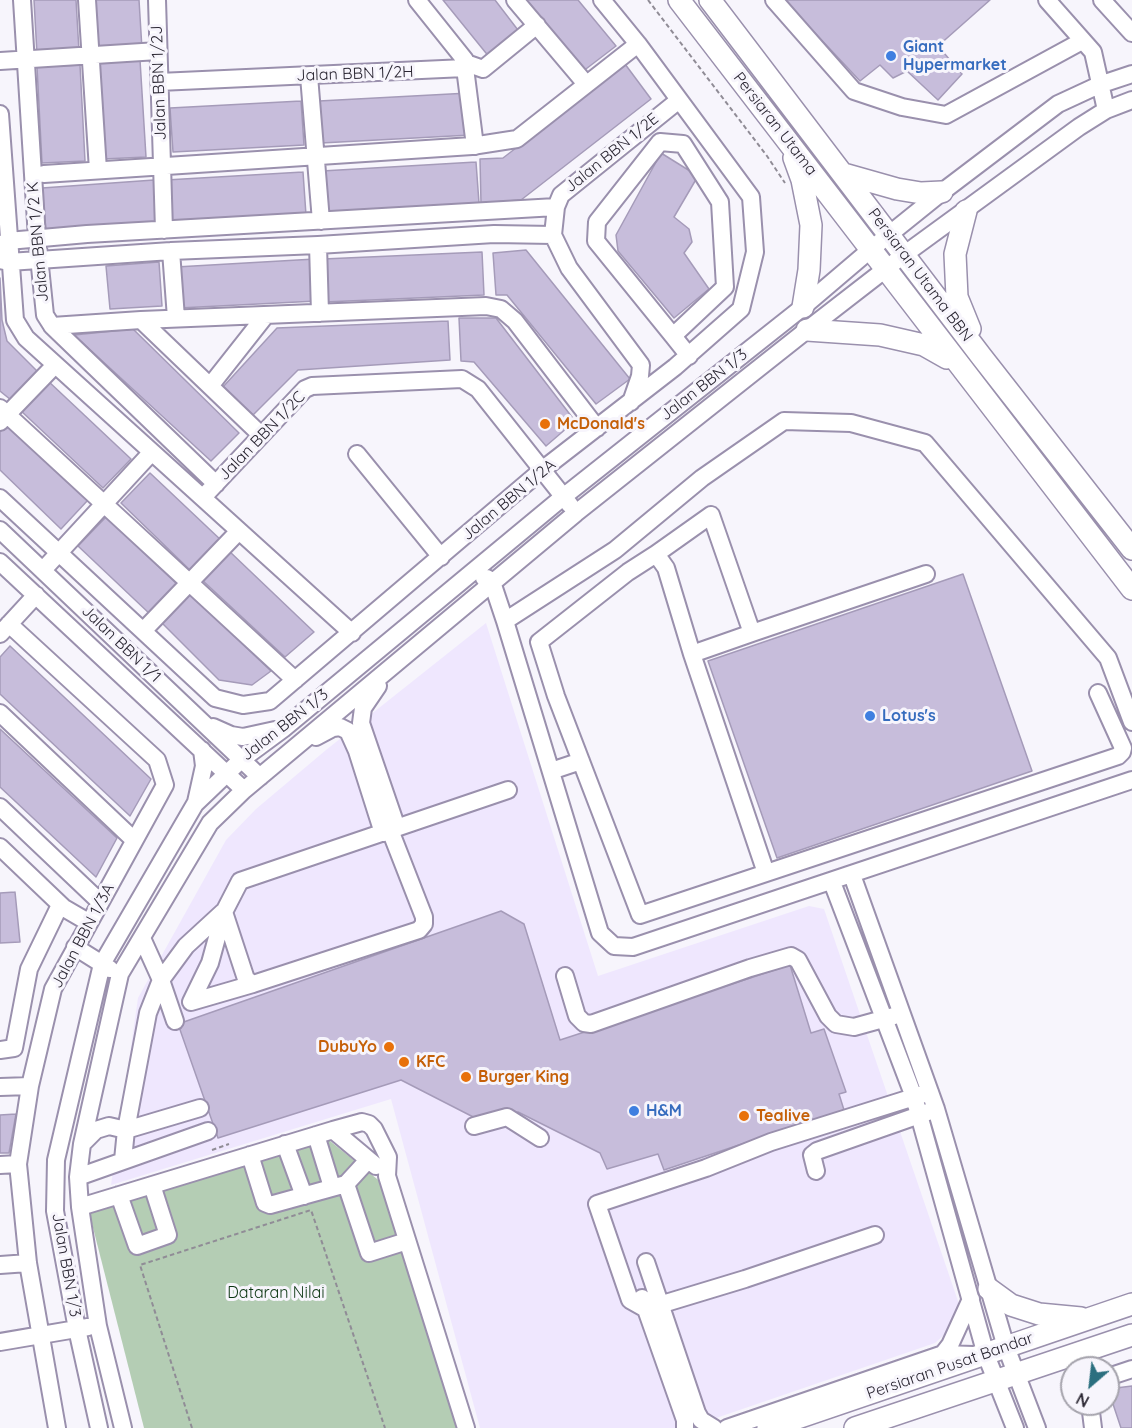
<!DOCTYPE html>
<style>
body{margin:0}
#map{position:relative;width:1132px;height:1428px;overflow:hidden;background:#f7f5fc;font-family:Quicksand,sans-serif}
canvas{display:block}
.north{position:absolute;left:1060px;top:1356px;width:60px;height:60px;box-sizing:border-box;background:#f7f5fc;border:2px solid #a5a3ac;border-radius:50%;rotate:208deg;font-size:16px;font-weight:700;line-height:24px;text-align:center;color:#2b2733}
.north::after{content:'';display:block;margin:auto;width:21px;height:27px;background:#2b6f7f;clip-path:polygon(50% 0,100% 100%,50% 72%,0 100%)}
</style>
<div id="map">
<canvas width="1132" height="1428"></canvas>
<div class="north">N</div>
</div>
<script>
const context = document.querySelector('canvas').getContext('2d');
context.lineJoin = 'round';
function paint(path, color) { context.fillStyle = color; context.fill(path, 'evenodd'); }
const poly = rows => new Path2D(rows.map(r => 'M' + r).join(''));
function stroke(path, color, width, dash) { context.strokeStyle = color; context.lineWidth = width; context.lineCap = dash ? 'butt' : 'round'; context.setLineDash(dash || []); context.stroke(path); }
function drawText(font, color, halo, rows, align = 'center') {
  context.font = font + ' Quicksand,sans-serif'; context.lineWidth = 6; context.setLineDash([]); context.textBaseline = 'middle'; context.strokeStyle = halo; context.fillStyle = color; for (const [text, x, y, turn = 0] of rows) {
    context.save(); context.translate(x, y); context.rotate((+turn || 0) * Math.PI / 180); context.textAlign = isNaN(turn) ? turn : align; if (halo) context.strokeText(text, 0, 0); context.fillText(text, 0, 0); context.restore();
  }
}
paint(poly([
 [486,623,598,976,809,906,824,909,960,1307,953,1327,935,1343,687,1428,480,1428,391,1099,111,1185,138,998,226,840,256,809,326,750]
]), '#efe7fe');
paint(poly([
 [325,1137,382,1183,458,1428,144,1428,89,1212]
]), '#b4cdb4');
const building = poly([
 [34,0,76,0,79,51,37,54,34,0],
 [94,0,139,0,142,49,97,51,94,0],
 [443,0,495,0,521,34,490,58,443,0],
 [521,0,578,0,616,46,582,72,521,0],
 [784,0,990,0,938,46,962,74,938,100,907,71,893,78,880,65,860,81,784,0],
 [140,60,146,157,103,159,97,63,140,60],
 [625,64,651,99,521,200,481,203,480,159,503,158,625,64],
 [80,65,85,161,42,163,37,67,80,65],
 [469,93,471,135,321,143,319,101,469,93],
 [301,101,304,145,173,152,170,108,301,101],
 [661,153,698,176,674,217,689,229,692,242,684,253,709,289,674,318,618,251,616,235,661,153],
 [476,162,479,203,325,212,322,171,476,162],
 [303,172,306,215,169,224,166,180,303,172],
 [154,180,157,223,46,231,42,188,154,180],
 [526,250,630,379,596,404,507,295,496,295,493,253,526,250],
 [482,252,484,295,325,302,323,259,482,252],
 [315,259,317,301,179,308,176,267,315,259],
 [159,262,162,306,110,309,106,266,159,262],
 [0,278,2,320,7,341,38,372,11,400,0,391,0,278],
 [459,318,496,318,575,421,546,446,474,362,461,361,459,318],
 [448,321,450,360,298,370,253,415,222,388,277,328,448,321],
 [133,329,239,433,211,461,74,335,133,329],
 [47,380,131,459,103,488,19,409,47,380],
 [8,423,88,500,61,529,0,470,0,432,8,423],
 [150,473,223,542,193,573,121,503,150,473],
 [106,517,179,586,151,615,78,546,106,517],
 [228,550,314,632,285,657,201,579,228,550],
 [963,574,1032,771,777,858,708,661,963,574],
 [190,594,271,671,252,685,219,680,161,622,190,594],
 [10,646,151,779,130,816,0,694,0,657,10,646],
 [0,729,117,838,96,877,0,787,0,729],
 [15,892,20,942,0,943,0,893,15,892],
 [501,911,524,924,560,1040,790,965,811,1033,824,1029,846,1092,839,1094,844,1110,664,1170,658,1154,607,1169,600,1153,518,1112,485,1123,401,1080,218,1138,178,1024,501,911],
 [16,1114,9,1153,0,1153,0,1115,16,1114],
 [1132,1386,1132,1428,1121,1428,1108,1389,1132,1386]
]);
paint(building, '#c7bddb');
stroke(building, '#a59bb9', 1.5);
const minor = poly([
 [22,0,37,238,45,315,52,326,216,484],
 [87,0,98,170],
 [157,0,164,230],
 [417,0,465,60,465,68,475,146],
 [515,0,586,84],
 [774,0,854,91,902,107,946,115,1082,41],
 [1047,0,1093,52,1106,110],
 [1102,0,1132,33],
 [0,61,158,51],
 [466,63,483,69,537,25],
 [309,76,321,221],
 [159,82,465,68],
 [0,114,15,320,26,338,352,633],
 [44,174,472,146,517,139,638,44],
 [0,245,8,241,87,234,556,207],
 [318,245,320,313],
 [171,251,176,318],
 [0,260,9,262,171,251,318,245,494,234,553,235],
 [141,320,261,435],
 [52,326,141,320,486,306,501,309,515,321,597,428],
 [673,336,725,287,720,202,683,144,660,142,597,222,596,241,673,336,689,356],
 [210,386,266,315],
 [631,402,640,376,641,365,569,268,553,235,556,207,561,195,679,100],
 [0,408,295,680],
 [0,422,55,365],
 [357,454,441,557],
 [208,492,305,389,312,386,462,379,478,389,570,505],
 [0,498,215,698,243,705,270,701,542,470,675,367,741,309,755,252,751,197,638,44,602,0],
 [0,530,260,777],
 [656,554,711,515,752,633,692,654],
 [0,562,244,790],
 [43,570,151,453],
 [484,578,487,578,492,582,505,621,600,933,614,946,633,947,1132,780],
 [505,621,615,550,702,478,784,421,851,423,925,443,1108,658,1132,722],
 [9,624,157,760,165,785,53,989,30,1086,18,1164,28,1263,57,1428],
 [143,631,238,532],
 [752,633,926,574],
 [0,634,36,595],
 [378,686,363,708,361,723,397,828],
 [0,713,134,840],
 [213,727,231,735,243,737,275,730],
 [316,737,333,728,340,727,348,731,357,751,383,833],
 [551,771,581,761],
 [196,802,204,766,202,750],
 [0,807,100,902],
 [390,830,424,917,424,924,419,930,253,984,246,979,224,912,240,881,508,790],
 [0,847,64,908,88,922],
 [766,873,692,654,666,568,656,554,628,572,539,642,556,696,640,915,1118,756,1122,752,1123,748,1098,693],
 [852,875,936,1109,1006,1347,1037,1428],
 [832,882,914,1097,986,1355,1015,1428],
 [224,912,210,963,191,1002,253,984],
 [142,938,161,980,186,946,223,912],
 [75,947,110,969],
 [565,976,577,1016,584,1023,591,1024,750,968,791,956,798,960,828,1016,836,1024,854,1027,894,1016],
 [161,980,175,1021],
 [0,1050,14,1048,29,969,60,905],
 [0,1087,30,1086],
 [474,1126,507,1117,540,1138],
 [333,1130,376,1166],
 [316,1135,332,1187],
 [82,1144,96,1130,109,1126,126,1130,200,1108],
 [285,1144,304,1196],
 [250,1155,265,1203,270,1205,346,1184],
 [123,1160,126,1130,148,1013,161,980],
 [368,1160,346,1184,369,1253,407,1241],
 [0,1165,18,1164],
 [816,1171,812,1155,817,1151,928,1112],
 [78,1177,208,1131],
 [119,1195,137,1246,168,1235,152,1185],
 [80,1207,333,1130,362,1122,369,1124,374,1129,388,1157,387,1176,466,1428],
 [875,1235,745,1279,646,1309,630,1300,597,1204,706,1168,771,1142,930,1092],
 [646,1262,697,1413,701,1420,714,1428],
 [0,1265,28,1263],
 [642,1298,685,1420,685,1428],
 [0,1342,88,1327],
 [943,1354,950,1345,971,1299],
 [1108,1377,1132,1369],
 [1090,1404,1093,1428],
 [99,1428,77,1329,55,1211,56,1160,102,964,195,804,241,760,283,729,563,497,803,307,870,250,942,192,1058,104,1099,85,1132,74],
 [123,1428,98,1326,80,1207,78,1177,82,1144,120,974,210,823,244,790,576,513,807,330,905,254,1079,127,1106,110,1132,100],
 [727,1428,943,1354,973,1355]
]);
const major = poly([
 [679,0,1132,589],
 [710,0,981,356,1132,549],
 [794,158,802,180,811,225,809,270,803,307],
 [844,174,897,189,921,193,942,192],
 [966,211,955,254,957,297,970,329],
 [807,330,880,335,924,345,947,358],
 [989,1289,1011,1305,1039,1314,1081,1318],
 [768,1428,1132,1304],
 [855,1428,1132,1335]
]);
stroke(minor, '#9a90ad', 20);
stroke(major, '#9a90ad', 24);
stroke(poly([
 [648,0,767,156,785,183],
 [212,1150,229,1144],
 [192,1428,140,1265,311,1210,385,1428]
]), '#908c96', 2, [4.5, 3]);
stroke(minor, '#fff', 16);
stroke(major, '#fff', 21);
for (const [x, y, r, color] of [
 [891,56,6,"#3f7fe0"],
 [545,424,6,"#e8710a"],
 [870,716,6,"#3f7fe0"],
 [389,1047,6,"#e8710a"],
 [404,1062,6,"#e8710a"],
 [466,1077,6,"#e8710a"],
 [634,1111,6,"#3f7fe0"],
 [744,1116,6,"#e8710a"]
]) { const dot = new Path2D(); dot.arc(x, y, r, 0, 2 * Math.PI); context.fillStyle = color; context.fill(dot); stroke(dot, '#f7f5fc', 2); }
drawText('bold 16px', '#366cbe', '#f7f5fc', [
 ["Giant",903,47],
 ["Hypermarket",903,65],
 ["Lotus's",882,716],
 ["H&M",646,1111]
], 'left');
drawText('16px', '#2b2733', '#f7f5fc', [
 ["Jalan BBN 1/2H",355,74,-2],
 ["Jalan BBN 1/2J",159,83,-92],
 ["Persiaran Utama",775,124,52],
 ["Jalan BBN 1/2E",612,153,-39],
 ["Jalan BBN 1/2 K",38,242,-95],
 ["Persiaran Utama BBN",920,275,53],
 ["Jalan BBN 1/3",704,385,-38],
 ["Jalan BBN 1/2C",262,436,-46],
 ["Jalan BBN 1/2A",509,500,-40],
 ["Jalan BBN 1/1",121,644,44],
 ["Jalan BBN 1/3",285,725,-38],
 ["Jalan BBN 1/3A",83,936,-62],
 ["Jalan BBN 1/3",66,1265,80],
 ["Persiaran Pusat Bandar",950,1366,-19]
]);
drawText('bold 16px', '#c56008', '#f7f5fc', [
 ["McDonald's",557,424],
 ["DubuYo",377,1047,"right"],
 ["KFC",416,1062],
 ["Burger King",478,1077],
 ["Tealive",756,1116]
], 'left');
drawText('16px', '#0a3510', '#f7f5fc', [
 ["Dataran Nilai",276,1293]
]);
</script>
